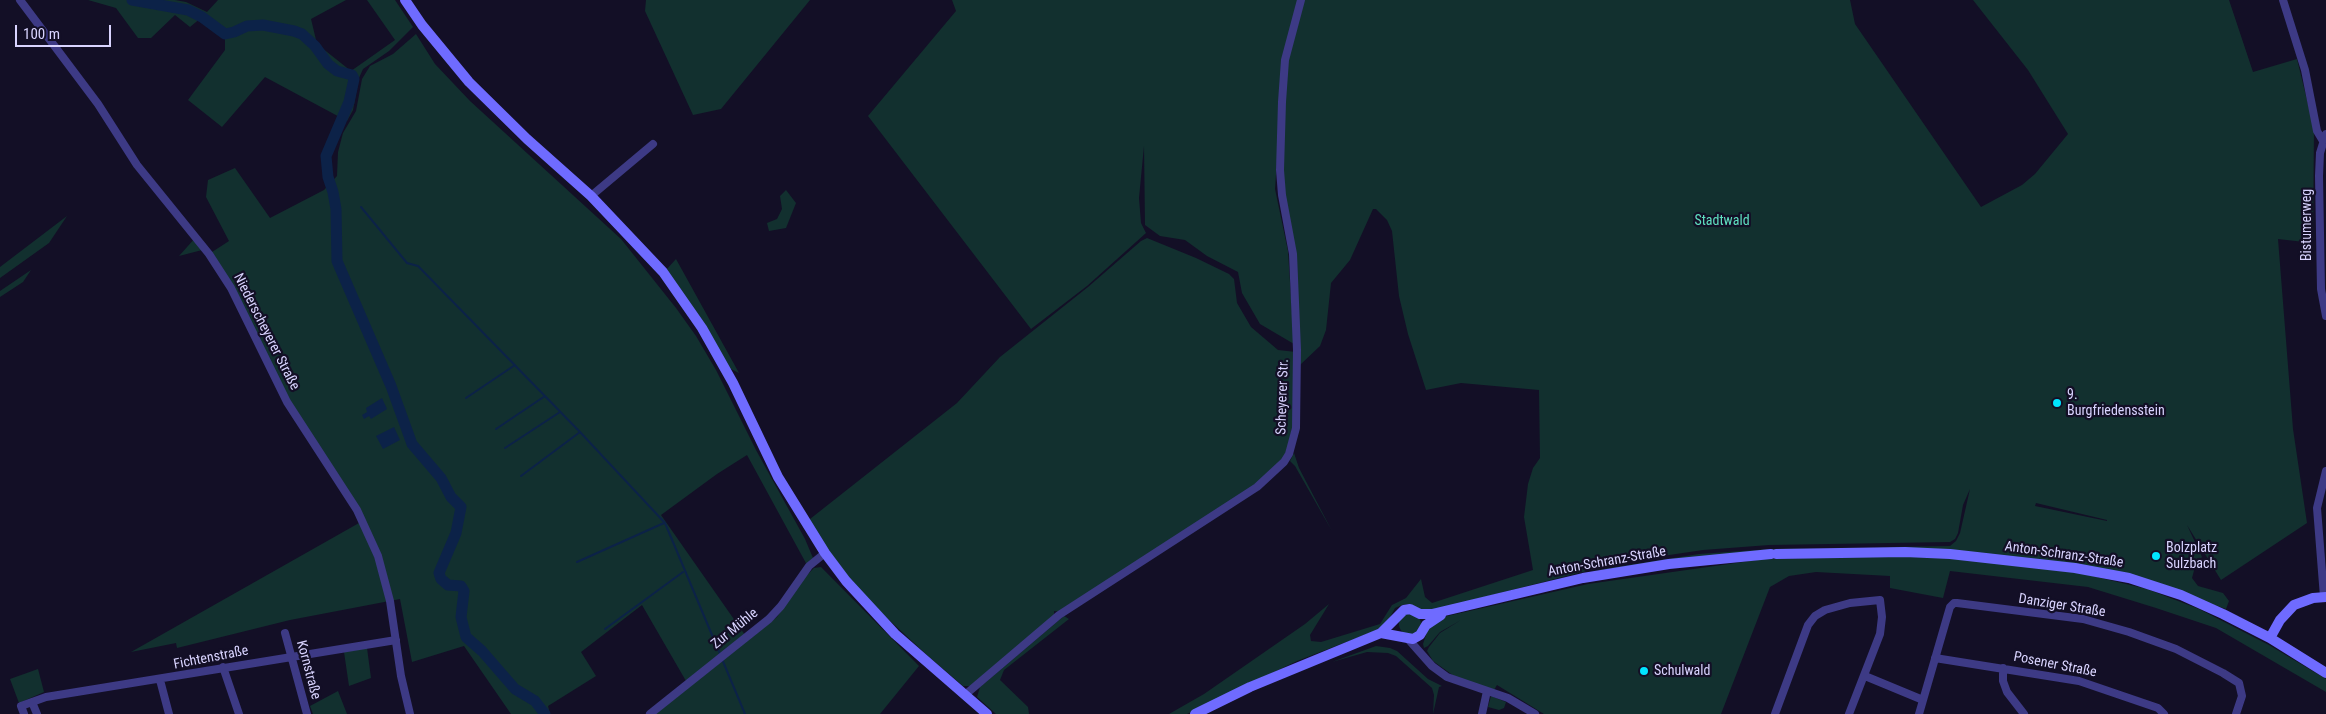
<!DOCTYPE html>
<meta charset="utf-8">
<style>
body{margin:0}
#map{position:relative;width:2326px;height:714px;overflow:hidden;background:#130f26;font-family:"Roboto Condensed",sans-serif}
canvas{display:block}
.scale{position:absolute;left:15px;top:25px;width:96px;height:22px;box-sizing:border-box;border:2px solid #d9d4ff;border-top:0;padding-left:6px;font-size:15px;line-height:18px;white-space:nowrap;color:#d9d4ff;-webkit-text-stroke:4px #130f26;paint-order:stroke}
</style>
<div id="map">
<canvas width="2326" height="714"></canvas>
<div class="scale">100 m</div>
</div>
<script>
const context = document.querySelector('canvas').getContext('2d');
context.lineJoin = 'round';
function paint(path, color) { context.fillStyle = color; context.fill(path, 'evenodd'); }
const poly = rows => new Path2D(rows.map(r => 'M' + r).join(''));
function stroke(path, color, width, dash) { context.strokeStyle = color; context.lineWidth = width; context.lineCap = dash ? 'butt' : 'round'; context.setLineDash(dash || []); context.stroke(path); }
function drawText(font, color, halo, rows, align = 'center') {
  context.font = font + ' "Roboto Condensed",sans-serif'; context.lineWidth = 4.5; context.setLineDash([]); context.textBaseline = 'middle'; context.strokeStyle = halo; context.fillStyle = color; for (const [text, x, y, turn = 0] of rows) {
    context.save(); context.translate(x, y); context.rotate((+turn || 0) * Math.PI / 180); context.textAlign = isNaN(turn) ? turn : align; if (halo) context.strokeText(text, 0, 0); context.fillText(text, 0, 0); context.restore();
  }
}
paint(poly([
 [88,0,175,0,186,2,207,12,218,0,346,0,311,19,317,44,351,71,395,40,367,0,395,0,413,27,389,51,363,69,359,78,353,110,347,121,265,77,222,127,188,100,225,50,225,34,202,17,190,27,175,15,151,38,138,38,116,8],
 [646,0,810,0,721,109,693,115,645,11],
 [952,0,1850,0,1855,24,1981,207,2022,185,2035,174,2068,134,2028,70,1973,0,2229,0,2253,72,2297,59,2314,129,2313,243,2278,239,2293,429,2307,523,2221,580,2187,525,2202,557,2196,563,2192,578,2198,586,2223,593,2229,601,2226,609,2127,575,1884,547,1792,549,1590,571,1699,554,1770,549,1950,546,1956,541,1960,533,1970,489,1963,505,1958,533,1955,539,1950,542,1769,545,1703,550,1622,562,1425,612,1410,604,1402,605,1395,608,1387,623,1380,629,1297,661,1187,714,1169,714,1204,694,1305,624,1329,604,1310,635,1311,641,1321,642,1380,624,1392,605,1406,598,1421,579,1425,597,1432,603,1533,570,1524,517,1528,484,1533,468,1540,458,1539,390,1461,383,1426,390,1408,334,1399,296,1392,231,1387,220,1376,209,1373,209,1350,260,1331,283,1326,330,1320,346,1300,365,1297,272,1282,195,1281,104,1275,189,1288,251,1294,344,1260,324,1242,293,1238,272,1207,256,1185,240,1160,236,1145,225,1144,146,1139,198,1141,223,1146,233,1087,286,1031,329,868,116,956,11],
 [2036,503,2107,520,2107,521,2035,506],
 [416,34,435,64,470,101,621,239,676,308,696,336,716,370,756,450,805,539,813,558,807,565,747,455,717,474,661,515,745,635,686,681,642,605,581,652,596,676,548,706,550,714,511,714,464,646,412,662,400,599,290,620,177,648,176,643,131,652,359,523,336,474,287,402,231,288,206,249,179,256,196,237,205,248,209,254,229,241,206,197,208,180,235,168,270,218,324,190,337,176,338,152,343,133,356,111,362,79,370,66,393,54],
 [786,190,796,203,786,228,769,231,767,223,777,219,782,209,780,196],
 [67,216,49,243,0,278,0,267],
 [1147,238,1196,258,1229,274,1234,279,1237,303,1251,327,1278,350,1296,352,1295,415,1286,454,1277,467,1257,484,1061,612,1054,611,1054,616,972,686,963,686,928,656,872,604,848,578,812,528,810,519,957,403,1000,357,1088,287,1141,241],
 [676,259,739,373,729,368,666,270],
 [31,270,23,282,0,297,0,291],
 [1294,453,1299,468,1332,531,1295,466,1290,461],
 [1885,556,1953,558,2080,573,2147,589,2199,609,2269,645,2326,679,2326,692,2216,628,2156,608,2088,587,1950,571,1943,598,1890,588,1890,576,1816,572,1789,576,1770,587,1721,714,1544,714,1497,685,1494,690,1461,681,1433,661,1427,651,1429,647,1440,633,1461,620,1440,632,1428,646,1424,648,1423,644,1429,626,1443,617,1588,584,1764,559],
 [821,567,919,666,880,714,655,714,777,617,803,579,814,568],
 '1399 624a11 11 0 1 1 22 0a11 11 0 1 1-22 0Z',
 [1064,616,1069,619,1004,670,1000,680,1028,707,1029,714,996,714,977,697,980,687],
 [1376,646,1390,648,1397,651,1428,679,1442,686,1439,687,1433,714,1434,695,1432,688,1396,656,1388,653,1367,652,1332,662],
 [367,648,371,678,349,686,344,652],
 [38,669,44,692,19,703,10,679],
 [338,691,347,714,313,714,310,706],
 [1491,696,1506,702,1504,708,1499,710,1488,707]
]), '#12302f');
paint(poly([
 [382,398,387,409,371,419,369,416,364,419,362,415,367,412,366,408],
 [394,427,400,440,383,449,376,436]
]), '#0c2248');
stroke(poly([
 [361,207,407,263,418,266,580,432,665,523,720,654],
 [466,398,515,365],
 [496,429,545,396],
 [505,448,560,412],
 [521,476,580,432],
 [577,562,664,523],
 [605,629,683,572],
 [722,659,745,714]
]), '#0c2248', 2);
stroke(poly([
 [132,0,188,10,202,17,225,34,234,32,247,26,263,25,294,31,302,34,315,46,328,64,337,71,352,75,354,79,349,102,326,156,328,177,333,192,336,209,337,261,391,386,412,444,441,478,451,497,461,507,456,533,439,573,441,579,448,585,461,586,464,591,461,617,466,637,482,651,515,689,535,701,545,714]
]), '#0c2248', 11);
stroke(poly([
 [20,0,98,104,137,165,209,254,231,288,287,402,357,510,378,556,390,601,401,676,410,714],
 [2283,0,2305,70,2317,131,2323,141],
 [2326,134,2320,153,2319,176,2321,289,2326,316],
 [591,196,653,144],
 [2324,597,2317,508,2326,471],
 [285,633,307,714],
 [1409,640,1432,666,1447,677,1508,698,1535,714],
 [1935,658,2079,681,2158,708,2164,714],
 [223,667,239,714],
 [2003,668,2003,681,2007,692,2024,714],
 [1865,676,1923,700],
 [160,680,169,714],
 [966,694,1059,615,1257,487,1284,462,1289,454,1296,428,1297,350,1293,254,1282,195,1280,170,1282,102,1285,60,1301,0],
 [32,702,37,714],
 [24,714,21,706,46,697,396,640],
 [650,714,769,619,781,606,809,566,825,553],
 [1482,714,1487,691],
 [1775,714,1808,625,1815,616,1825,610,1850,603,1880,600,1882,617,1880,634,1849,714],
 [1919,714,1950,607,1954,603,1957,603,2083,619,2129,632,2176,649,2223,673,2239,683,2242,696,2236,714]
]), '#3d3a85', 8);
stroke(poly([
 [405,0,422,25,469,82,527,139,591,196,663,272,702,328,733,383,778,477,825,553,846,581,895,634,987,714],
 [1776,554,1905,552,1950,554,2075,568,2129,578,2181,595,2223,614,2270,638,2326,673],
 [1381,633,1413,639,1420,635,1426,625,1441,615],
 [2270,638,2280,620,2294,605,2313,598,2326,597],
 [1195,714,1250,687,1381,633,1404,610,1410,609,1420,614,1432,614,1583,578,1669,564,1771,554]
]), '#6f6bff', 10);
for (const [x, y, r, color] of [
 [2057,403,5,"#00e5ff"],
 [2156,556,5,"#00e5ff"],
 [1644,671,5,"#00e5ff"]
]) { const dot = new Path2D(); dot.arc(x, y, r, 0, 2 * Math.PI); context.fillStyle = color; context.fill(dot); stroke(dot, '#130f26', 2); }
drawText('14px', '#5fe0c0', '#130f26', [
 ["Stadtwald",1722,221]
]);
drawText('14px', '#d9d4ff', '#130f26', [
 ["Bistumerweg",2307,225,-90],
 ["Niederscheyerer Straße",266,332,63],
 ["Scheyerer Str.",1283,397,-88],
 ["Anton-Schranz-Straße",2064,555,8],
 ["Anton-Schranz-Straße",1607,562,-10],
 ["Danziger Straße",2062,606,9],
 ["Zur Mühle",735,629,-39],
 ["Fichtenstraße",211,658,-11],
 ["Posener Straße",2055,665,11],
 ["Kornstraße",308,670,75]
]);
drawText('14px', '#d9d4ff', '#130f26', [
 ["9.",2067,395],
 ["Burgfriedensstein",2067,411],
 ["Bolzplatz",2166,548],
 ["Sulzbach",2166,564],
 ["Schulwald",1654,671]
], 'left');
</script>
